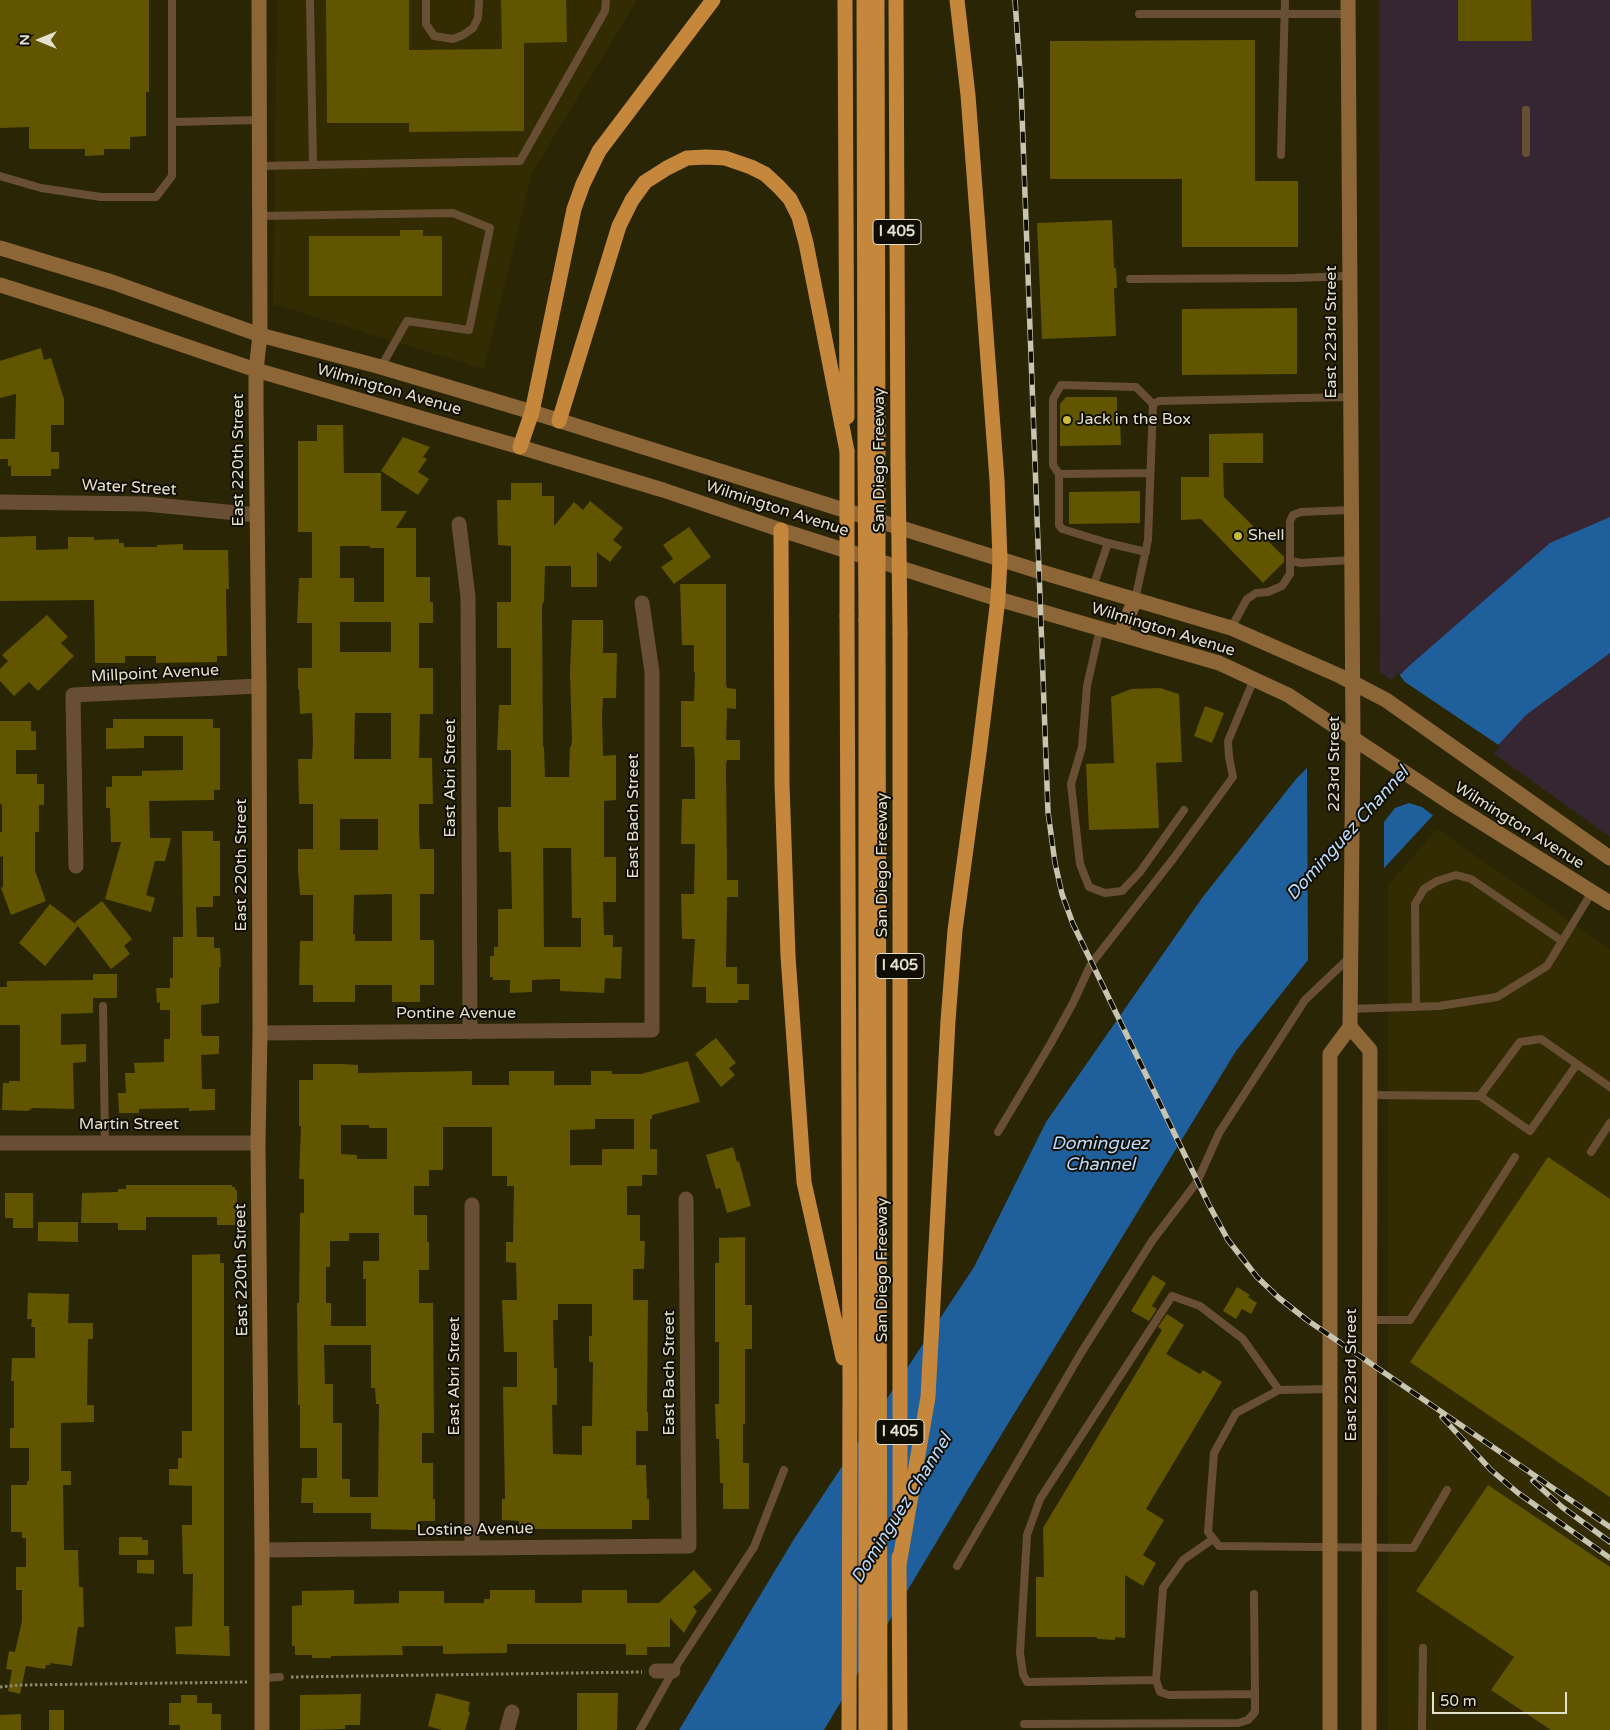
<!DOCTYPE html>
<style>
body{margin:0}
#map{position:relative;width:1610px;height:1730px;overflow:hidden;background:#2a2505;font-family:"Varela Round",sans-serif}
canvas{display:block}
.north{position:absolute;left:15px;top:15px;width:50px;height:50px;-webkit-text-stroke:4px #100e03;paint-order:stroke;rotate:270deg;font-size:14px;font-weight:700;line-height:20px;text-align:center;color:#e3e0ce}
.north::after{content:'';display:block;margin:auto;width:18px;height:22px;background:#e3e0ce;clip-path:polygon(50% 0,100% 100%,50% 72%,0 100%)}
.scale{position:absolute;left:1432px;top:1692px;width:135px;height:22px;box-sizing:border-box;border:2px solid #e3e0ce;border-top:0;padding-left:6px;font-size:15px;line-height:18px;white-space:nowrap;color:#e3e0ce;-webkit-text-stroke:4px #100e03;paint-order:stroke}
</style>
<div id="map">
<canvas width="1610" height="1730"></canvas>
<div class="north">N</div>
<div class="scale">50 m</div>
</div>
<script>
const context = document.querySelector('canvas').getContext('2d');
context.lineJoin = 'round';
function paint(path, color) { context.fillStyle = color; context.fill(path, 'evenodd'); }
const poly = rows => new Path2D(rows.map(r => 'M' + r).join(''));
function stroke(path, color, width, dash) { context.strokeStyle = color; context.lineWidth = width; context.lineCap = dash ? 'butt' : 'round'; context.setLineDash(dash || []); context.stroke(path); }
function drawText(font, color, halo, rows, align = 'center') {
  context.font = font + ' "Varela Round",sans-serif'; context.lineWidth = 4; context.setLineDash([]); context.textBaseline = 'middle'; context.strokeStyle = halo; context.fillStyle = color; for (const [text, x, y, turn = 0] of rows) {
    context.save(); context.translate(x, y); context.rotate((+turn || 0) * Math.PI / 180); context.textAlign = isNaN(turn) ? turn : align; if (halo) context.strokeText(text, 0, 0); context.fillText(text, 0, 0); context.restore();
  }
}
paint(poly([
 [277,0,637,0,532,173,484,369,273,304],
 [1437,829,1610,949,1610,1730,1388,1730,1388,885]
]), '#332c03');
paint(poly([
 [1379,0,1610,0,1610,837,1380,672]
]), '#362632');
paint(poly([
 [1610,517,1610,653,1526,715,1361,893,1236,1051,973,1481,824,1730,679,1730,794,1539,974,1267,1046,1122,1202,898,1296,779,1409,666,1550,543]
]), '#1f5f9c');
paint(poly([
 [1398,673,1405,682,1500,746,1435,817,1422,807,1409,803,1395,808,1384,822,1384,871,1363,894,1308,964,1307,765]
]), '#2a2505');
paint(poly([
 [0,0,149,0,149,92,146,92,146,136,130,137,130,149,104,149,104,155,85,156,85,149,29,149,29,127,0,128],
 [326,0,409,0,409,50,502,49,501,0,566,0,567,42,524,43,524,131,409,132,409,123,327,123],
 [1458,0,1531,0,1532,41,1458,41],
 [1255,40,1255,181,1298,181,1298,247,1182,247,1182,179,1050,179,1050,41],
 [1112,220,1114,268,1116,268,1117,288,1114,288,1116,336,1042,339,1037,223],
 [400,230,423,230,423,236,442,236,442,296,309,296,309,236,400,236],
 [1297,308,1297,374,1182,375,1182,309],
 [41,348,44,360,51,358,64,399,64,425,51,425,51,452,59,452,59,469,51,469,51,476,11,476,11,466,8,466,8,459,0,459,0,439,15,439,16,394,0,398,0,361],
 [1066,397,1117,397,1117,422,1120,422,1121,445,1060,446,1060,404],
 [317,425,343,425,344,473,381,473,381,511,407,511,396,528,416,528,416,577,430,577,430,602,433,602,433,623,419,623,419,668,433,668,433,714,420,714,419,758,432,758,433,804,419,804,419,833,420,849,434,849,434,894,420,894,420,940,434,940,434,985,420,985,420,1002,392,1002,392,985,355,985,355,1002,313,1002,313,985,299,985,300,941,313,941,313,895,300,895,298,870,298,849,313,849,313,804,299,804,298,759,312,759,313,742,312,713,300,714,299,689,298,689,298,668,312,668,312,623,297,623,299,578,312,578,312,532,298,532,298,441,317,441],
 [340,546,370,546,370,548,384,548,384,602,354,602,354,578,340,578],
 [340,622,391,622,391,652,340,652],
 [355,713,391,713,391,759,354,759],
 [340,819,378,819,378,850,340,850],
 [392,894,392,941,355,941,355,934,353,935,354,895],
 [1263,433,1263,463,1223,463,1224,497,1284,557,1284,562,1263,583,1201,519,1181,520,1181,477,1209,477,1209,434],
 [403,437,430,447,423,457,427,459,418,472,429,479,418,495,381,471],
 [511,483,542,483,542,496,554,496,554,526,574,502,583,510,590,501,623,528,613,540,622,547,610,562,597,552,597,587,571,587,571,566,545,566,544,601,542,605,543,747,544,747,545,777,569,777,570,747,571,747,572,740,570,673,572,620,603,620,603,653,617,653,616,698,603,698,602,714,603,756,616,755,616,800,604,801,604,857,616,857,616,902,603,902,604,935,613,935,613,947,622,947,621,979,605,978,604,993,560,991,560,979,532,980,532,992,510,993,510,980,493,980,493,977,490,977,490,956,494,956,494,947,498,947,498,909,512,909,511,852,499,852,498,827,498,807,511,807,511,750,497,750,499,705,511,705,511,648,497,648,497,602,511,602,511,546,498,545,497,500,511,500],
 [543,848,571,848,572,918,581,918,581,947,544,947],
 [1140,491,1140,523,1069,524,1069,492],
 [689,527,711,557,674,584,661,567,673,559,663,545],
 [36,536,36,550,68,549,68,537,94,537,94,540,119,539,119,543,124,543,124,547,157,547,157,545,183,544,183,550,228,550,229,589,226,589,227,656,217,656,217,662,156,663,156,656,125,656,125,663,95,663,94,600,0,601,0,537],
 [680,584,726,584,726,684,727,688,736,689,736,709,727,708,726,740,740,740,740,760,727,760,726,764,727,880,738,880,738,897,727,897,726,967,737,967,737,984,749,984,749,1000,738,1000,738,1003,706,1003,706,987,692,987,695,939,682,939,681,894,694,894,695,844,681,844,682,799,695,799,695,763,694,747,681,747,681,701,694,701,695,672,694,672,694,645,682,645],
 [47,615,68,637,61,643,74,656,38,691,29,682,14,696,0,681,0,669,8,661,2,655],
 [1160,688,1179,694,1182,762,1156,763,1159,828,1089,830,1086,764,1114,763,1111,697,1131,689],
 [1205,706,1224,713,1212,743,1194,736],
 [113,719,213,719,213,728,220,728,220,790,214,790,214,800,149,801,150,838,171,838,165,861,155,861,146,895,155,898,151,912,105,899,121,842,111,842,110,808,106,808,106,787,112,787,112,776,142,776,142,771,183,770,183,736,144,736,144,748,106,749,106,728,113,728],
 [0,721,31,721,31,731,36,731,36,750,16,750,16,774,37,774,37,784,44,784,44,805,39,805,39,832,35,832,35,871,46,901,11,915,1,888,3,887,3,856,0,857,0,832,2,832,2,804,0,804],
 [182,831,213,831,213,841,220,841,220,896,213,896,213,907,196,907,197,937,214,937,214,948,220,948,221,967,219,967,219,1003,201,1005,201,1033,202,1033,202,1036,219,1036,219,1054,201,1055,202,1089,215,1089,215,1110,189,1111,189,1108,139,1109,139,1113,119,1113,118,1093,126,1093,125,1073,135,1073,134,1063,164,1062,164,1039,170,1039,170,1010,160,1010,160,1002,157,1003,156,988,170,988,170,978,173,978,173,937,183,937],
 [102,901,132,939,124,946,130,954,111,969,78,926,45,966,19,943,50,904,77,925,75,922],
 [93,974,117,974,117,998,93,998,93,1013,61,1014,61,1045,86,1044,86,1062,73,1063,74,1109,32,1108,28,1111,2,1110,3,1083,9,1083,9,1081,20,1081,20,1025,0,1025,0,987,7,987,7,981,93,980],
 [716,1038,736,1063,729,1068,735,1075,721,1087,695,1054],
 [688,1061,700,1102,652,1115,652,1119,650,1119,650,1149,657,1149,657,1175,642,1175,642,1186,627,1186,627,1215,640,1215,640,1241,645,1241,644,1269,633,1269,633,1300,648,1300,647,1412,648,1412,648,1431,636,1431,636,1465,646,1465,647,1499,649,1499,649,1520,632,1520,632,1529,519,1529,519,1521,502,1520,502,1499,505,1499,503,1387,517,1387,517,1352,504,1352,502,1300,517,1300,516,1263,506,1262,506,1242,513,1242,514,1186,507,1186,507,1176,492,1176,492,1127,443,1127,443,1170,429,1170,429,1186,414,1186,414,1215,427,1215,427,1242,429,1242,429,1270,419,1270,419,1303,433,1303,434,1433,422,1433,422,1463,433,1463,433,1499,435,1499,435,1521,418,1521,418,1530,371,1529,371,1513,313,1513,313,1503,301,1503,302,1478,317,1478,317,1448,300,1448,300,1405,298,1405,297,1303,299,1303,300,1213,304,1213,304,1179,299,1179,301,1126,299,1126,299,1080,313,1080,313,1064,340,1064,358,1065,358,1073,472,1071,472,1085,509,1085,509,1071,554,1071,554,1085,591,1085,591,1071,612,1071,612,1074,641,1074],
 [595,1119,634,1119,634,1149,602,1149,602,1165,570,1165,570,1130,595,1129],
 [341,1125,369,1125,369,1128,387,1128,387,1159,357,1159,357,1155,341,1154],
 [349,1233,379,1233,379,1261,363,1261,363,1279,366,1279,366,1326,331,1326,331,1303,326,1303,326,1267,330,1267,330,1241,349,1241],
 [558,1304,592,1304,592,1336,589,1336,589,1362,593,1362,592,1426,582,1426,582,1455,553,1454,552,1405,557,1405,557,1368,554,1368,553,1320,558,1320],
 [324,1345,371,1345,371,1388,375,1388,376,1404,379,1404,378,1497,350,1497,350,1479,342,1479,342,1423,333,1423,333,1384,325,1384],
 [733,1147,737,1162,739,1161,751,1206,727,1213,720,1188,716,1189,706,1155],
 [1548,1157,1610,1199,1610,1497,1410,1362],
 [126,1185,232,1185,232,1187,235,1187,235,1190,237,1190,237,1217,235,1217,235,1225,217,1225,217,1217,146,1217,146,1230,118,1230,118,1223,81,1223,82,1193,118,1192,118,1189,126,1189],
 [5,1193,33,1193,33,1228,13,1228,13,1218,5,1218],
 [38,1222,78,1222,78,1242,38,1241],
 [745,1237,745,1305,752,1305,752,1349,745,1349,745,1424,743,1424,743,1463,749,1463,749,1509,723,1509,723,1483,720,1483,719,1439,716,1439,715,1404,719,1404,719,1342,715,1342,715,1263,719,1263,719,1238],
 [220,1254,220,1263,224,1263,224,1626,229,1626,230,1656,176,1654,175,1627,192,1626,193,1574,183,1574,182,1525,192,1525,192,1486,169,1485,169,1469,178,1469,178,1458,182,1458,182,1431,192,1431,192,1255],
 [1153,1275,1166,1283,1152,1306,1157,1309,1149,1321,1131,1311],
 [1237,1287,1250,1295,1248,1297,1257,1303,1251,1314,1242,1309,1236,1319,1223,1311],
 [28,1293,69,1294,68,1323,93,1323,93,1339,88,1339,87,1405,94,1405,94,1422,61,1423,61,1471,71,1471,71,1485,63,1485,64,1550,78,1550,79,1587,83,1587,84,1627,78,1627,72,1666,50,1663,50,1665,46,1665,45,1669,26,1666,20,1694,8,1691,12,1670,6,1669,9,1651,15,1652,22,1621,22,1590,16,1590,16,1567,26,1567,26,1538,22,1538,22,1532,11,1532,11,1485,27,1485,27,1481,29,1481,29,1448,10,1448,10,1428,14,1428,14,1381,11,1381,12,1358,35,1358,35,1327,31,1327,32,1319,27,1319],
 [1167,1314,1184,1325,1166,1354,1200,1374,1203,1370,1222,1382,1146,1509,1164,1520,1143,1555,1156,1563,1143,1586,1125,1575,1125,1638,1115,1637,1115,1640,1098,1639,1096,1637,1036,1637,1036,1577,1044,1577,1043,1528,1162,1330,1158,1327],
 [1488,1485,1610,1567,1610,1730,1551,1730,1491,1690,1514,1657,1416,1591],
 [119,1537,142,1537,142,1540,148,1540,148,1555,119,1555],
 [137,1560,154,1560,154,1574,137,1573],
 [694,1570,712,1590,693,1607,697,1611,684,1633,670,1618,670,1647,647,1647,647,1655,626,1655,626,1644,507,1644,507,1653,443,1654,443,1646,402,1646,403,1655,331,1656,331,1658,312,1658,312,1655,295,1655,295,1646,292,1646,292,1606,302,1605,302,1591,354,1590,354,1604,399,1603,399,1591,444,1591,444,1603,484,1603,484,1599,490,1599,490,1590,535,1590,535,1603,582,1603,582,1590,627,1590,627,1603,659,1603],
 [436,1693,470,1702,468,1711,470,1712,465,1730,442,1730,428,1726],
 [577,1693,618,1693,617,1730,577,1730],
 [361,1694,360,1725,345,1725,345,1729,300,1730,300,1695],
 [181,1695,197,1695,197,1703,212,1703,212,1714,221,1714,221,1730,180,1730,180,1725,169,1725,169,1703,181,1703],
 [49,1710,64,1710,64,1730,49,1730],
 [21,1714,21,1730,0,1730,0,1715]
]), '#615500');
stroke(poly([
 [291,1677,642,1672],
 [0,1687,21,1685,247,1682]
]), '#8e8a71', 3, [2.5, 2.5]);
stroke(poly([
 [310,0,313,165],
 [426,0,426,24,434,36,453,39,463,35,473,28,478,18,479,0],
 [1139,14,1348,14],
 [172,122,259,120],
 [1526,153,1526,110],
 [1281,155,1285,0],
 [259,166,520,161,605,11,606,0],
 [0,176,41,188,101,197,156,197,172,176,172,0],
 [259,216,453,213,490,228,469,330,407,321,381,367],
 [1130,279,1295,278,1349,276],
 [1059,474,1053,465,1053,399,1061,385,1136,387,1153,404],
 [1108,543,1146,552],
 [1292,561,1301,563,1351,560],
 [1093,587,1108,543,1062,529,1059,525,1059,474,1150,473],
 [1135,600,1148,540,1153,404,1159,401,1350,397],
 [1100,628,1087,686,1082,747,1071,784,1080,864,1089,887,1105,893,1122,891,1140,872,1184,810],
 [1231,628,1247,599,1256,593,1268,592,1282,586,1290,574,1290,521,1293,515,1301,512,1350,510],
 [103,1006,105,1143],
 [1416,1007,1415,904,1424,889,1437,881,1456,875,1471,879,1562,941],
 [1350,1009,1439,1006,1497,997,1547,966,1592,892],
 [1370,1095,1480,1096,1520,1042,1541,1039,1610,1087],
 [1480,1096,1530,1131,1577,1064],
 [998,1132,1051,1043,1073,1003,1091,964,1173,859,1233,777,1229,757,1228,741,1254,679],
 [1591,1152,1610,1123],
 [1370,1320,1410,1320,1515,1157],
 [1331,1389,1279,1390,1236,1413,1214,1453,1208,1532,1219,1546,1413,1548,1447,1490],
 [1213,1539,1183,1560,1163,1588,1156,1680,1027,1682,1023,1674,1020,1653,1027,1535,1040,1499,1172,1296,1200,1306,1243,1339,1279,1390],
 [957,1566,1081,1353,1152,1241,1197,1182,1219,1133,1305,1000,1349,958],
 [262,1678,280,1677],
 [1156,1680,1160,1692,1169,1695,1255,1694,1254,1594],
 [1024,1724,1238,1723,1248,1720,1255,1712,1255,1694],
 [640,1730,673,1671,754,1547,784,1470],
 [1422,1730,1423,1648]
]), '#684f33', 8);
stroke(poly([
 [0,502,146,504,257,515],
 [459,524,468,597,470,1032],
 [76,866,73,695,259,686],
 [260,1033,652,1030,652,672,642,603],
 [0,1143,258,1143],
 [472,1205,472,1547],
 [262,1550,689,1546,686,1199],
 [656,1671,673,1671],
 [507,1730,512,1712]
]), '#684f33', 15);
stroke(poly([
 [259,0,260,335,256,370,256,404,259,686,260,1033,258,1143,262,1550,262,1730],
 [0,248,112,282,260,335,381,367,532,412,1038,571,1231,628,1340,676,1386,700,1610,858],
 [0,285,101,317,256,370,520,447,663,490,781,530,998,599,1219,663,1288,695,1452,804,1610,903],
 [1120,634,1135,600],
 [1350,1027,1370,1050,1369,1730],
 [1330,1730,1330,1054,1350,1027,1353,737,1348,0]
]), '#8d6638', 15);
stroke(poly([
 [845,0,847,417],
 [864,0,865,457],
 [877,0,878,460],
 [896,0,898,464],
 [559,421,619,226,632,200,645,182,667,168,687,158,706,157,725,158,751,167,765,174,779,187,790,199,799,217,806,243,847,451],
 [520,447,532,412,574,209,583,184,599,151,713,0],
 [781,530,782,784,788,956,804,1182,843,1358],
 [847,616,850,1387,849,1730],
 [866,620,866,1730],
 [878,624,880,1730],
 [900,1521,900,633],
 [899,1557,900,1730],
 [899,1565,928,1397,948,1021,955,930,979,753,998,599,1000,559,997,480,968,95,957,0]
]), '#c4873c', 15);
const rail = poly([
 [1015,0,1021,87,1048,812,1055,863,1062,894,1073,924,1209,1205,1228,1240,1257,1277,1279,1298,1307,1320,1610,1527],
 [1442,1417,1491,1470,1518,1493,1610,1558],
 [1533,1481,1562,1507,1610,1542]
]);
stroke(rail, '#c7c4b0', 5.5);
stroke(rail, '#100e03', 4, [11]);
stroke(poly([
 [865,457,866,620],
 [878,460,878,624],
 [898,464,900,633],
 [847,616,847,451]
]), '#c4873c', 15);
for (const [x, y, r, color] of [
 [1067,420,5,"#c9bb3a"],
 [1238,536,5,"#c9bb3a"]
]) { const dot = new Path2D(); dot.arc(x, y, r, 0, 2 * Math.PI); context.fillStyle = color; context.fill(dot); stroke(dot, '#100e03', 2); }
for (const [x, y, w] of [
 [897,232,48],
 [900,966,48],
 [900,1432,48]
]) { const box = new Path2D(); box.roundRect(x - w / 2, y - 12.5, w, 25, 4); context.fillStyle = '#100e03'; context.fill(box); stroke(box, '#e3e0ce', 1); }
drawText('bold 15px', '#e3e0ce', null, [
 ["I 405",897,232],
 ["I 405",900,966],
 ["I 405",900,1432]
]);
drawText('16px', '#e3e0ce', '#100e03', [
 ["East 223rd Street",1332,332,-90],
 ["Wilmington Avenue",389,390,16],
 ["East 220th Street",239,460,-90],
 ["San Diego Freeway",880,460,-90],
 ["Water Street",129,488,3],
 ["Wilmington Avenue",777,509,18],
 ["Wilmington Avenue",1163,630,17],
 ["Millpoint Avenue",155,674,-3],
 ["223rd Street",1335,764,-90],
 ["East Abri Street",451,778,-90],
 ["East Bach Street",634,816,-90],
 ["Wilmington Avenue",1519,826,32],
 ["East 220th Street",242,865,-90],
 ["San Diego Freeway",883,865,-90],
 ["Pontine Avenue",456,1014],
 ["Martin Street",129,1125],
 ["East 220th Street",242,1270,-91],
 ["San Diego Freeway",883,1270,-90],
 ["East Bach Street",670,1373,-90],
 ["East 223rd Street",1352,1375,-90],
 ["East Abri Street",455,1376,-90],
 ["Lostine Avenue",475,1530,-1]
]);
drawText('16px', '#e3e0ce', '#100e03', [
 ["Jack in the Box",1077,420],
 ["Shell",1248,536]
], 'left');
drawText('italic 18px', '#bbdafd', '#100e03', [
 ["Dominguez Channel",1348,834,-48],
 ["Dominguez",1100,1144],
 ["Channel",1100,1165],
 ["Dominguez Channel",902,1509,-58]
]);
</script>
